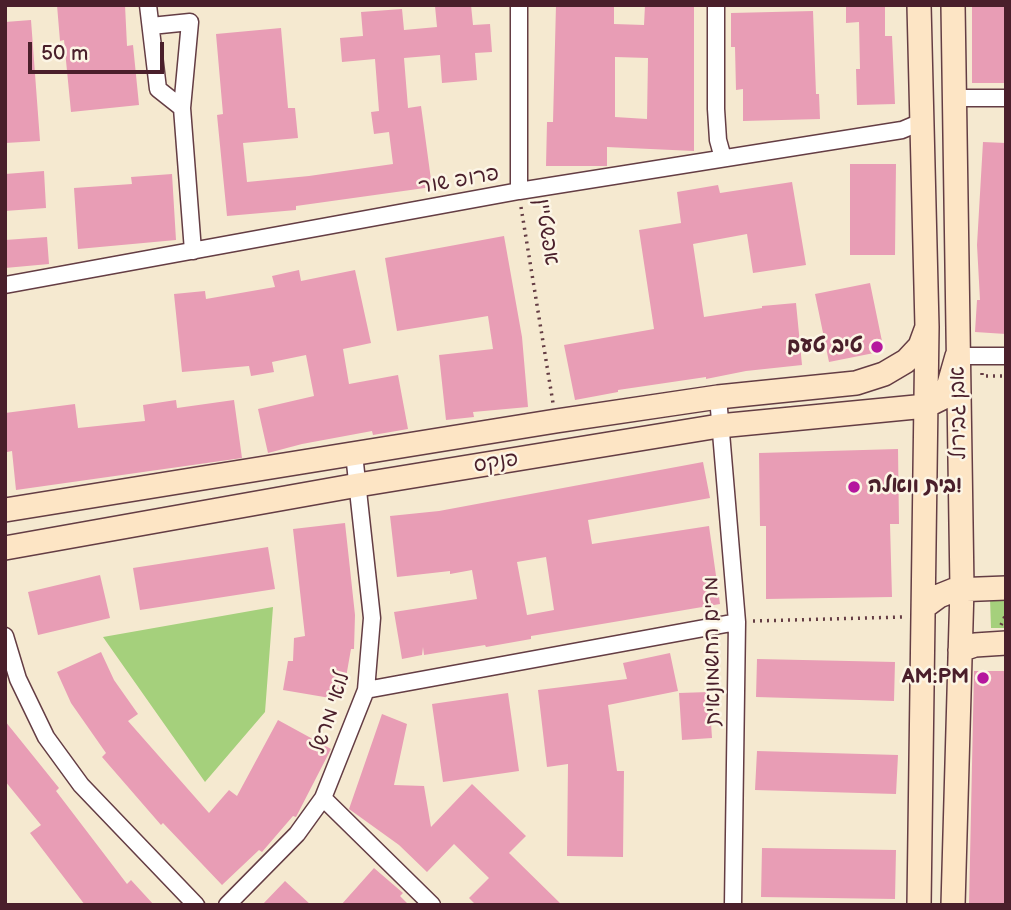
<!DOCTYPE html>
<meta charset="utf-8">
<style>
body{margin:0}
#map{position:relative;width:1011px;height:910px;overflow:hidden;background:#f5e9d0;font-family:"Balsamiq Sans",sans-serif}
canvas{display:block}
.frame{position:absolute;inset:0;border:7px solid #4a1f2b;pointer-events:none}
.scale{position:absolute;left:28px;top:42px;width:136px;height:32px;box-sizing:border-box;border:4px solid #4a1f2b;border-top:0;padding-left:9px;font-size:21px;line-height:24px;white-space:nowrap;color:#4a1f2b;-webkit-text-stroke:5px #fcf5e5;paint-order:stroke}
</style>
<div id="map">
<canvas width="1011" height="910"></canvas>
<div class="frame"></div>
<div class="scale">50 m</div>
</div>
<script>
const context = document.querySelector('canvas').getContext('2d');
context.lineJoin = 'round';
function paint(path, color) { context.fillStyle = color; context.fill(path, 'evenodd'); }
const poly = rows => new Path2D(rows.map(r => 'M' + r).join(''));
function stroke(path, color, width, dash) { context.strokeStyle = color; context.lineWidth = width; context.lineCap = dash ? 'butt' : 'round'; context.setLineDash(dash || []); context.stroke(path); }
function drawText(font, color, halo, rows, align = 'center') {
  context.font = font + ' "Balsamiq Sans","Playpen Sans Hebrew",sans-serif'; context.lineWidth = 5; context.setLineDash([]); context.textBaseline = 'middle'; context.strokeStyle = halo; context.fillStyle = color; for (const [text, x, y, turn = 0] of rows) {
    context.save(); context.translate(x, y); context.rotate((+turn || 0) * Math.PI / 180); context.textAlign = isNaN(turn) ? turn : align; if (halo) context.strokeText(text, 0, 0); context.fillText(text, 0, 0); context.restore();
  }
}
paint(poly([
 [1006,597,1006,628,991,628,990,598],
 [273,607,265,712,205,782,103,637]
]), '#a5d07c');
paint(poly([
 [57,5,125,5,127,46,133,45,139,105,71,112,64,40,60,41],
 [471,5,473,25,490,24,492,52,475,53,477,80,442,83,440,55,404,58,408,108,421,106,432,187,296,206,296,210,227,216,217,115,223,114,216,34,281,28,288,108,295,108,298,138,243,143,247,182,309,176,393,164,389,132,374,134,371,112,379,111,375,59,342,62,340,38,363,36,361,12,402,9,404,30,437,27,435,6],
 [556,5,614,5,614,24,644,25,645,5,694,5,694,151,607,147,607,166,546,166,547,122,553,122],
 [615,57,648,58,647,119,615,117],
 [846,5,885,5,885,36,892,36,895,104,857,105,856,69,860,69,859,22,846,23],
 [972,5,1006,5,1006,83,972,83],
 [813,11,816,94,819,94,820,119,743,121,743,89,736,90,735,47,731,47,731,13],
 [31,20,40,141,5,143,5,22],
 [983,142,1006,143,1006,334,975,332,977,300,980,300,977,245],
 [850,164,896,164,895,255,850,255],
 [44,171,46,208,5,211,5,174],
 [172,174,176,240,78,249,74,188,132,184,131,177],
 [792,182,806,265,753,273,747,234,693,244,704,317,762,308,762,306,796,303,802,365,746,371,706,379,706,377,618,390,618,392,575,400,564,345,654,329,639,230,681,223,677,192,718,185,720,193],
 [504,236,522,337,528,407,473,412,474,417,446,420,439,355,493,349,488,316,397,331,385,258],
 [47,237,49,264,5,268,5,240],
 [299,270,301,281,355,270,371,343,343,349,349,384,398,375,408,429,373,435,372,431,302,444,268,453,258,409,314,396,306,355,272,362,274,372,251,376,249,366,182,372,174,294,205,291,206,299,275,287,272,276],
 [870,283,884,351,829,362,815,294],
 [176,400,177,408,234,400,242,458,16,490,12,451,7,452,5,413,75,404,78,428,145,421,143,405],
 [898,449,899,524,890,524,892,597,766,599,766,526,760,526,759,453],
 [703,462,710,498,588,520,592,544,709,526,720,604,531,636,531,639,486,647,485,645,424,655,423,647,422,655,402,659,394,612,477,599,472,570,450,574,450,571,397,577,390,516,439,511],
 [546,557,554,610,527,615,517,562],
 [345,523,355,615,354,649,351,649,342,700,283,690,288,661,293,661,294,638,305,636,293,529],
 [268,547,275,589,140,610,133,568],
 [100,575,110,618,38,635,28,592],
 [101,652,114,680,138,714,128,721,209,813,229,790,237,796,278,720,331,749,296,817,293,816,262,852,259,850,222,885,163,823,161,825,102,757,106,753,71,703,57,672],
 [670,653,678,691,608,705,617,771,624,771,623,857,567,856,568,764,547,767,538,690,627,679,623,663],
 [757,659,895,662,894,701,756,697],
 [974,671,1006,671,1006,905,969,905],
 [709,692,712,738,682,740,679,693],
 [508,693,519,771,443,782,432,704],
 [382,714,407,724,394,785,424,786,431,827,472,784,526,836,509,853,562,905,476,905,469,898,489,878,454,844,427,872,399,845,349,809],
 [5,721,59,788,56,791,127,884,131,880,154,905,85,905,30,833,41,825,5,781],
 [757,751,898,755,896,794,755,790],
 [762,848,896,850,895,899,761,897],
 [374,868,403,893,400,896,409,905,341,905],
 [285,881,311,905,262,905]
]), '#e89db5');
const street = poly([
 [148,5,158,89,182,108,193,251],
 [716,5,716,109,718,140,723,158],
 [151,26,190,22,182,108],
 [955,98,1006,98],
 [519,191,519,5],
 [5,285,519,191,902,130,921,122],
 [957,356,1006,356],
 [718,397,737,622,733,905],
 [5,636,18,679,46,737,81,785,196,905],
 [366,690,737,622],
 [323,798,432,905],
 [227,905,297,834,323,798,366,690,372,618,354,454]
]);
const secondary = poly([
 [5,510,556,421,718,397,856,383,884,374,906,361,920,346,927,327],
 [5,548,358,485,719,426,926,406,942,398,947,391,957,356],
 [924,607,939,596,954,590,1006,588],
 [960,650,975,645,1006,643],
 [919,905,927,327,919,5],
 [953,905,962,588,953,5]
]);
stroke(street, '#643d44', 19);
stroke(secondary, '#643d44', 26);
stroke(poly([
 [521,207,553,403],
 [982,373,982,376,1006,376],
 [753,621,903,617],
 [1001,625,1006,614]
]), '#643d44', 3.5, [2, 5]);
stroke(street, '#fff', 16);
stroke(secondary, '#fde5c5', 23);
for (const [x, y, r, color] of [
 [877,347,7,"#b5179e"],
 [854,487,7,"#b5179e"],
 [983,678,7,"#b5179e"]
]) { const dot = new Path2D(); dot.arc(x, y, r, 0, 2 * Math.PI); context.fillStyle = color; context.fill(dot); stroke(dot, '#fcf5e5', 2.5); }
drawText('21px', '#4a1f2b', '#fcf5e5', [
 ["פרופ שור",459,181,-10],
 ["אפשטיין",546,232,81],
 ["אבן גבירול",959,413,-91],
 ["פנקס",496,463,-9],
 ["מרים החשמונאית",713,651,-91],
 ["לואי מרשל",331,713,-72]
]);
drawText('bold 21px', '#4a1f2b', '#fcf5e5', [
 ["טיב טעם",863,347],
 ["בית וואלה!",868,487,"left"],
 ["AM:PM",969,678]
], 'right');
</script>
